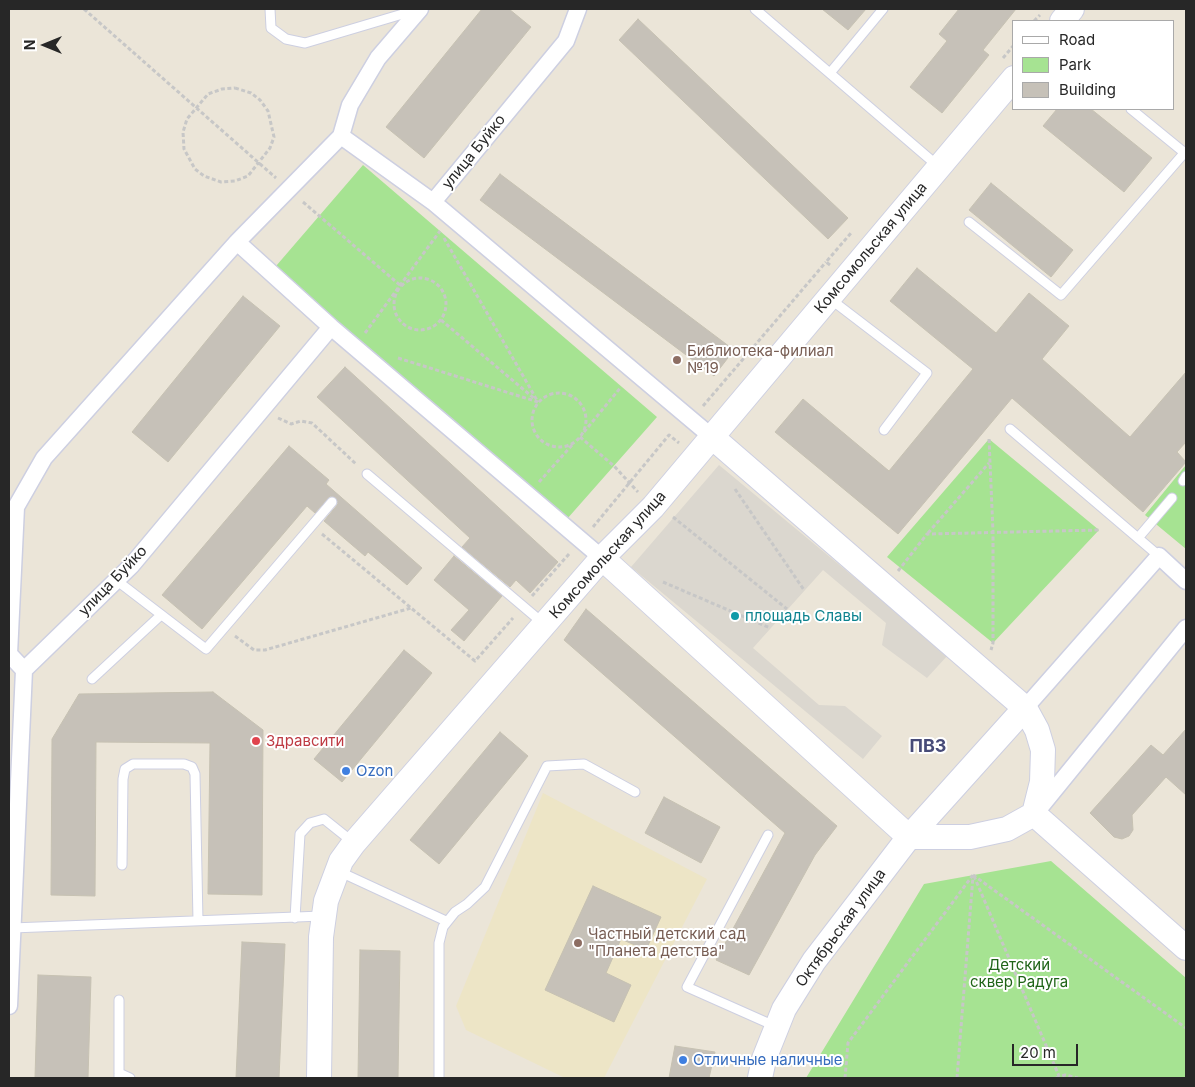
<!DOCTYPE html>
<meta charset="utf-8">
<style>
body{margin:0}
#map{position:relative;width:1195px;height:1087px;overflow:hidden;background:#ebe5d8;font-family:Inter,sans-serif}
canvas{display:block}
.frame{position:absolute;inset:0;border:10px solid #272727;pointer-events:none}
.legend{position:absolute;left:1012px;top:20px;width:162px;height:90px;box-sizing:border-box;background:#fff;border:1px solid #a9a9a9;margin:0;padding:6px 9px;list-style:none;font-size:15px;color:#272727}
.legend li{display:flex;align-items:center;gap:10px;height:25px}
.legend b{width:25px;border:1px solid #a9a9a9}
.north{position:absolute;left:20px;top:20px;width:50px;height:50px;-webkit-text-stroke:4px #fff;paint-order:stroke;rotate:270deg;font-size:14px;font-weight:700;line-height:20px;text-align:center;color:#272727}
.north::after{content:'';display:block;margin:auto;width:18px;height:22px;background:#272727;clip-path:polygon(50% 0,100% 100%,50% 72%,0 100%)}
.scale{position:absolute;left:1012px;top:1044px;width:66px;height:22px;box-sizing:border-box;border:2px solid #272727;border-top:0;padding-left:6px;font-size:15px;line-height:18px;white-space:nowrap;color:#272727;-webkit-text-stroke:4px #fff;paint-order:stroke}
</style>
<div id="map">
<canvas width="1195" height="1087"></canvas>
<div class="frame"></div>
<ul class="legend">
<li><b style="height:6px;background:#fff"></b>Road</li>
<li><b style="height:14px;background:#a6e392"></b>Park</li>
<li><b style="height:14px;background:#c6c1b8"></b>Building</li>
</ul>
<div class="north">N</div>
<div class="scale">20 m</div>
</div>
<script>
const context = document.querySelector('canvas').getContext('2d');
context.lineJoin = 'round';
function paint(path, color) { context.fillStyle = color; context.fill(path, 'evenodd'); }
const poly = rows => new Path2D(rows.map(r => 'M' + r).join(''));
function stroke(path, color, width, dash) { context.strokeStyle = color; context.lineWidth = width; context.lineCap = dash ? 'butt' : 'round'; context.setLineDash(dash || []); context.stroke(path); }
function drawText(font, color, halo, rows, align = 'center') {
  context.font = font + ' Inter,sans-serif'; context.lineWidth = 4; context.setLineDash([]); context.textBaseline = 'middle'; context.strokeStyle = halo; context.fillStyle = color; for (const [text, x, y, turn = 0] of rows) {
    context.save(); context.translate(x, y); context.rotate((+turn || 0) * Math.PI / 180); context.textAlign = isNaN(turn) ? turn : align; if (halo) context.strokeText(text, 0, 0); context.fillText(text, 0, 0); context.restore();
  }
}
paint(poly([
 [543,793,707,879,604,1078,565,1078,466,1030,456,1006]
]), '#ede5c6');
paint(poly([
 [363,165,657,417,567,519,270,273],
 [989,439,1099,530,993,643,887,557],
 [1186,465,1186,549,1145,515],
 [1051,861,1186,978,1186,1078,806,1078,924,884]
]), '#a6e392');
paint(poly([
 [719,465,948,655,927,678,882,645,886,623,823,570,753,648,819,705,845,706,882,736,863,759,631,567]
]), '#dbd7cf');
const building = poly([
 [482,9,509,9,531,27,424,158,386,127,482,9],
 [822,9,866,9,848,30,822,9],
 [959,9,1016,9,983,50,989,55,942,113,910,87,947,41,939,34,959,9],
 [638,19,848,218,828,239,619,40,638,19],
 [1057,109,1091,109,1152,158,1124,192,1043,126,1057,109],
 [500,174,734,350,714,376,480,200,500,174],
 [991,183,1073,250,1051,277,969,210,991,183],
 [917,268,996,333,1029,293,1069,326,1042,359,1130,437,1186,372,1186,442,1177,452,1186,462,1143,512,1012,398,898,534,775,432,803,399,889,471,973,369,890,301,917,268],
 [243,296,280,326,168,462,132,432,243,296],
 [345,367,558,562,530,593,516,580,510,587,462,547,470,538,317,397,345,367],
 [289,446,329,480,326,484,422,568,407,585,368,552,365,556,324,521,338,504,336,498,330,496,315,513,307,506,202,629,162,595,289,446],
 [454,556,502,596,464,641,451,630,469,610,434,580,454,556],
 [586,609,837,826,815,855,749,975,716,960,785,833,564,640,586,609],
 [404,650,432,673,342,782,314,759,404,650],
 [213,692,263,730,262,895,208,894,210,743,96,742,95,896,51,895,52,739,79,694,213,692],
 [1186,729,1186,795,1166,777,1132,815,1133,830,1129,836,1122,839,1114,837,1090,813,1151,745,1163,755,1186,729],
 [500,732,528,756,439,864,410,840,500,732],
 [664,797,720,827,701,863,645,833,664,797],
 [593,886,661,917,646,950,621,939,606,973,631,985,614,1022,545,990,593,886],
 [242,942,285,944,279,1078,236,1078,242,942],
 [360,950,400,951,398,1078,358,1078,360,950],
 [38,975,91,977,88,1078,35,1078,38,975],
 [675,1046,715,1052,709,1078,669,1078,675,1046]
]);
paint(building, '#c6c1b8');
stroke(building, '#c6c1b2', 1);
const lane = poly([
 [270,9,271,28,286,39,305,43,416,10],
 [755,9,939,167],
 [830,73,883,9],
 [1131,109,1186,154],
 [969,222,1061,295,1186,151],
 [829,298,927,373,884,430],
 [1010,429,1159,556],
 [367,474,544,624],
 [1183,481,1186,476],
 [1138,538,1172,498],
 [116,580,206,649,332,502],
 [92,679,161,615],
 [768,835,687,987,777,1027],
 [122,865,123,779,125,769,133,764,184,764,192,767,195,774,198,921],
 [338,871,446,921],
 [295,918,300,834,310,823,324,819,354,843],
 [12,928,322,916],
 [119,1000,119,1078],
 [119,1073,130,1078],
 [439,1078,439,943,443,927,455,912,467,904,485,887,547,766,584,764,635,792]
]);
const street = poly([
 [341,136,433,202,566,41,578,9],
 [433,202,712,437],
 [331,327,602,558],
 [24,670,9,654,16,507,44,458,237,242,341,136,350,105,378,58,420,9],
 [1025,708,1159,556,1186,581],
 [1038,810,1186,628],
 [9,1006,24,670,131,566,331,327,237,242]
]);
const secondary = poly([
 [1062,21,1072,9],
 [602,558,909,837,970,837,1007,829,1034,814,1042,782,1043,750,1037,730,1025,708,712,437],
 [1034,814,1186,948],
 [319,1078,321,937,326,901,341,861,354,843,602,558,653,507,1014,78],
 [760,1078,764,1059,784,1009,814,961,909,837,1025,708]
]);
stroke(lane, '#cdcfe1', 11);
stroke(street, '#cdcfe1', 19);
stroke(secondary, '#cdcfe1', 26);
stroke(poly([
 [84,9,276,178],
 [1034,21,1040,15],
 [1003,58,1014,45],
 [235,88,251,93,260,100,268,111,274,137,270,148,248,176,235,181,221,182,204,176,195,169,184,149,183,132,187,119,208,94,222,89,235,88],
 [303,202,401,286],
 [444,238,538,402],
 [830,265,826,262,851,233],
 '394 304a26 26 0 1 1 52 0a26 26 0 1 1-52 0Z',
 [441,320,536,400],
 [365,333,440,231],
 [398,358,538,402],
 '532 420a27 27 0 1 1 54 0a27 27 0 1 1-54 0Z',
 [703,406,826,262],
 [278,418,291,424,301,421,312,423,356,464],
 [584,432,621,387],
 [580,437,614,466,638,492],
 [989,439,993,532,993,643,991,650],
 [539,482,573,444],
 [735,489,804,590],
 [673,517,787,609],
 [593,527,669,435,679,443],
 [928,533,989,463],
 [322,534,475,661,513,618],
 [898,571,927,534,1099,530],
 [663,582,770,628],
 [532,596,569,554],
 [235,636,254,650,265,650,411,608],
 [973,875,1186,1028],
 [974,876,1059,1076],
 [845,1078,848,1043,973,875],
 [957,1078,973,876],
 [1056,1078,1065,1075,1078,1078]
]), '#c7c7c7', 3, [4, 2.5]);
stroke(lane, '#fff', 9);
stroke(street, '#fff', 16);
stroke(secondary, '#fff', 24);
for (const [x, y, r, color] of [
 [677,360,5,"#8d6e63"],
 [735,616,5,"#0f9aa8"],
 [256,741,5,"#e0444e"],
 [346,771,5,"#3f7fe0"],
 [578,943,5,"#8d6e63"],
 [683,1060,5,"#3f7fe0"]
]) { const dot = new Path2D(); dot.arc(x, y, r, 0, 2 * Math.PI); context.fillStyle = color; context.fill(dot); stroke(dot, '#fff', 2); }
drawText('15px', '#272727', '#fff', [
 ["улица Буйко",474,152,-51],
 ["Комсомольская улица",871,248,-50],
 ["Комсомольская улица",608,555,-48],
 ["улица Буйко",113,581,-46],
 ["Октябрьская улица",841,928,-54]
]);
drawText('15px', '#785e54', '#fff', [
 ["Библиотека-филиал",687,351],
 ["№19",687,368],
 ["Частный детский сад",588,934],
 ["\"Планета детства\"",588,951]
], 'left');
drawText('15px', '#0d838f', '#fff', [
 ["площадь Славы",745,616]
], 'left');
drawText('15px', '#be3a42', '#fff', [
 ["Здравсити",266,741]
], 'left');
drawText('15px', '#366cbe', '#fff', [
 ["Ozon",356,771],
 ["Отличные наличные",693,1060]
], 'left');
drawText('15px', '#1f6417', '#fff', [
 ["Детский",1019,965],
 ["сквер Радуга",1019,982]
]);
drawText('bold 18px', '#474b78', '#fff', [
 ["ПВЗ",928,747]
]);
</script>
